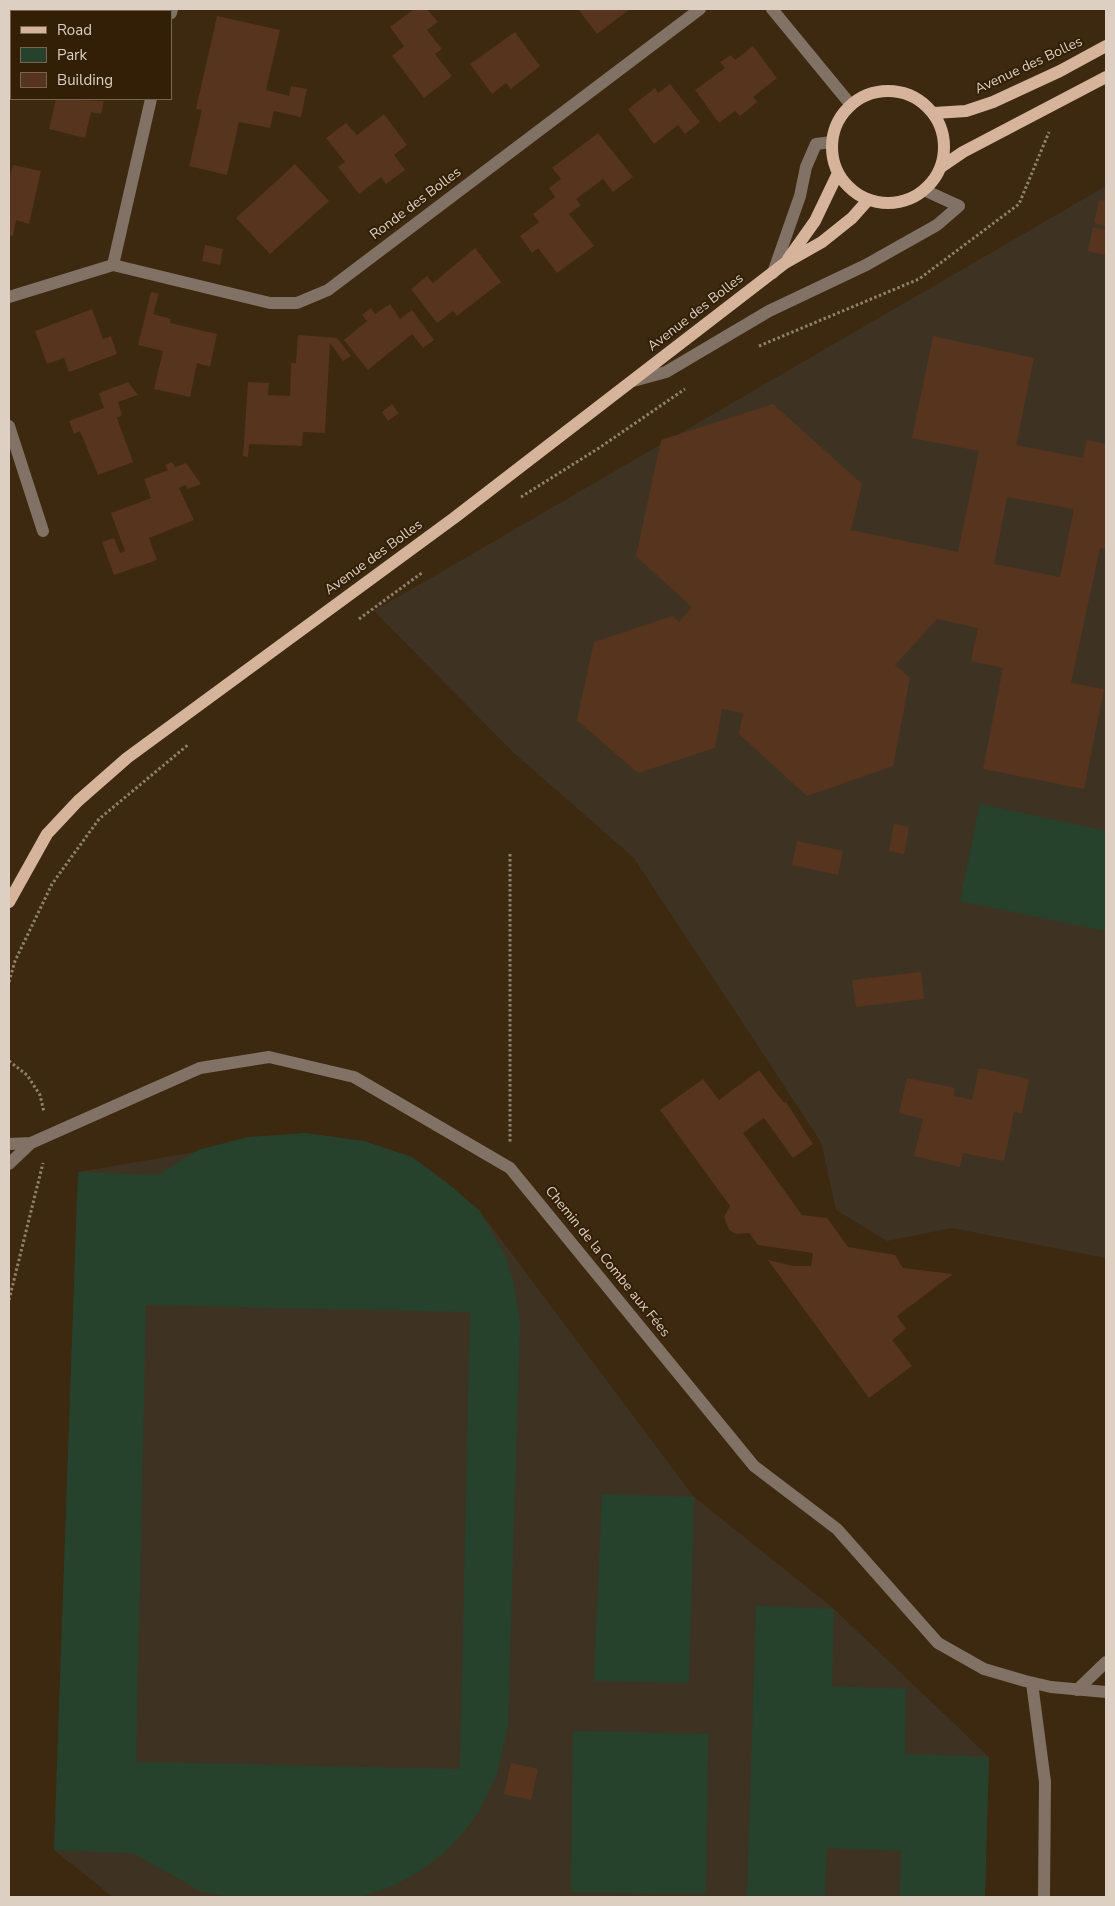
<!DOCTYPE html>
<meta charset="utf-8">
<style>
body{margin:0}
#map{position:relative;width:1115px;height:1906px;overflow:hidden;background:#3c2910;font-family:"Nunito Sans",sans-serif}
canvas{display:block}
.frame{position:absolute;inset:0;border:10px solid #ddd0c2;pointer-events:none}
.legend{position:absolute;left:10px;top:10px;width:162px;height:90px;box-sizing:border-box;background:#321f06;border:1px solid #766651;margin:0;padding:6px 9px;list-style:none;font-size:15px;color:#ddd0c2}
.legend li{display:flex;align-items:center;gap:10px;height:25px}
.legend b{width:25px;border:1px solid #766651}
</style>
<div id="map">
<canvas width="1115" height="1906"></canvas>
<div class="frame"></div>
<ul class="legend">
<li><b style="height:6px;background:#d6b39b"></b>Road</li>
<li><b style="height:14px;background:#27422c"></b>Park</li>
<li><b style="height:14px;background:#57341e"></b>Building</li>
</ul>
</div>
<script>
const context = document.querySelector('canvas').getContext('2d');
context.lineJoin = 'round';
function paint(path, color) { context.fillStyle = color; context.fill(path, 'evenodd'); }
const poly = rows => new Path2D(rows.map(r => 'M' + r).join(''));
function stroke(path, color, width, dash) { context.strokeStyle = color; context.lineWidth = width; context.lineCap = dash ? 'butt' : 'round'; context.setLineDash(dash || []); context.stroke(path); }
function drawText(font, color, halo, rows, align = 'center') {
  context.font = font + ' "Nunito Sans",sans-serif'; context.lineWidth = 4; context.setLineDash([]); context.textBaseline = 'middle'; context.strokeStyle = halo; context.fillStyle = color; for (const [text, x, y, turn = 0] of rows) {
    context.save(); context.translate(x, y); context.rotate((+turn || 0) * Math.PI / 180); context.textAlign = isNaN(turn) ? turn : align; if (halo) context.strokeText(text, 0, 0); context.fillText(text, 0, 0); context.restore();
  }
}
paint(poly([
 [1106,186,1106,1258,952,1228,887,1241,836,1210,821,1142,634,858,514,753,374,611],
 [306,1133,479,1210,694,1497,834,1609,989,1757,985,1897,113,1897,54,1850,78,1172]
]), '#3e3323');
paint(poly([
 [980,804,1106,831,1106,931,960,901],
 [306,1133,364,1141,412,1157,446,1182,479,1210,506,1257,514,1285,520,1322,508,1725,497,1774,479,1811,463,1833,444,1853,418,1872,393,1886,360,1897,228,1897,200,1891,133,1853,54,1850,78,1172,158,1175,198,1150,248,1137],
 [146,1305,470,1312,460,1769,136,1762],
 [602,1494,694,1497,689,1683,594,1681],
 [756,1606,834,1609,832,1686,906,1689,905,1754,989,1757,985,1897,900,1897,901,1851,827,1848,825,1897,747,1897],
 [573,1731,708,1734,706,1894,571,1892]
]), '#27422c');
paint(poly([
 [68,9,107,9,107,11,68,11],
 [414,9,427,9,438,22,427,30,442,49,435,54,452,76,424,98,392,56,404,46,390,27],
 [578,9,630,9,597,34],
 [217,16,280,30,266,90,289,96,291,86,307,89,301,117,274,111,270,128,239,122,227,175,189,166,202,110,196,109],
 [515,32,540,66,511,89,506,83,492,94,470,64],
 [753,46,777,78,753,97,757,102,740,116,735,111,719,123,695,90,725,68,720,62,731,55,735,60],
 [670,84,700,122,685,134,678,125,654,144,628,109,655,88,658,93],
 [56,99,104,101,101,114,91,112,85,138,49,129],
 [384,114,407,145,394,155,405,170,386,184,381,177,359,194,338,167,345,162,326,138,346,123,357,135],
 [598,133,633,177,613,192,603,179,576,199,581,205,569,214,594,246,557,273,538,248,532,253,520,236,539,222,533,214,555,197,549,188,561,179,552,168],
 [295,164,329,201,270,254,236,218],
 [13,165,41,171,29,224,16,220,13,236,9,235,9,178],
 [1099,200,1106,201,1106,226,1094,223],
 [1093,227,1106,230,1106,255,1088,251],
 [205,245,223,249,220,265,202,261],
 [475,248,501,282,457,316,453,311,437,323,411,289,427,276,433,283],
 [151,292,159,294,153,314,171,319,170,323,217,334,210,367,197,363,190,397,154,389,163,351,138,345],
 [390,304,400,319,412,310,434,340,423,348,412,334,368,370,344,340,367,321,362,315,371,308,375,314],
 [92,309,103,339,111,336,117,354,69,372,64,358,47,364,35,331],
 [298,335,337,338,351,356,343,361,330,343,325,433,303,432,302,446,249,444,248,457,243,456,248,382,269,383,268,395,290,396,291,363,296,363],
 [933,336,1034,358,1016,445,1083,458,1087,440,1106,444,1106,549,1100,548,1071,683,1104,689,1084,789,983,769,1003,668,971,661,978,628,937,619,895,665,910,678,893,766,807,796,739,734,743,713,722,709,715,748,638,773,577,720,594,642,672,616,679,622,692,607,636,556,661,440,773,404,862,484,851,530,958,552,979,451,912,438],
 [1007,497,1074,509,1060,577,994,564],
 [128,382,138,395,118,402,122,415,117,418,133,462,98,475,80,431,74,434,69,421,104,408,99,393],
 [392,404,399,413,388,421,382,412],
 [172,462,175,467,186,463,201,484,187,489,186,485,179,488,194,520,149,538,157,560,114,575,102,542,114,538,120,553,125,551,111,513,151,498,144,479,168,470,165,465],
 [894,824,909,827,904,854,889,851],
 [797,841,843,851,838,875,792,865],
 [921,972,924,999,856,1007,852,980],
 [979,1068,1029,1079,1022,1114,1014,1112,1004,1161,963,1153,960,1167,914,1156,923,1119,899,1113,907,1078,955,1088,954,1096,972,1100],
 [759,1070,784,1103,786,1102,813,1144,793,1158,764,1118,743,1133,802,1215,827,1218,848,1247,895,1255,903,1268,953,1274,897,1316,906,1329,892,1340,912,1366,869,1398,768,1260,793,1266,811,1266,813,1253,758,1245,749,1233,736,1234,729,1230,724,1217,730,1206,660,1110,703,1079,719,1100],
 [511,1763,538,1769,531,1800,504,1794]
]), '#57341e');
stroke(poly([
 [759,346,919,279,1019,204,1049,132],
 [521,497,599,448,685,389],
 [359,619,423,572],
 [510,854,510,1142],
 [9,982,15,961,52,884,99,819,189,744],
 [9,1061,27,1075,40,1095,44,1112],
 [9,1300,43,1163]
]), '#90816d', 3, [2.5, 2.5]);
stroke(poly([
 [772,9,851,105],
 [171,13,172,9],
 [113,265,151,99],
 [773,273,800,196,806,167,816,144,832,142],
 [9,297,113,265,270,303,297,303,328,290,700,9],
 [633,381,666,372,769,311,866,265,937,225,959,206,924,190],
 [9,426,43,531],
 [9,1144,31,1143],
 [9,1164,31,1143,200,1068,269,1057,354,1077,510,1168,754,1466,837,1529,938,1643,984,1669,1025,1681,1051,1687,1106,1692],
 [1032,1683,1045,1782,1044,1897],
 [1077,1690,1106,1662]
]), '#827165', 12);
stroke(poly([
 '832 147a56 56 0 1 1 112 0a56 56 0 1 1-112 0Z',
 [934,113,966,111,993,102,1060,71,1106,46],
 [941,167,963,152,1106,77],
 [788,259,815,221,838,173],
 [9,902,47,834,78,801,127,758,454,518,785,263,822,242,852,218,868,200]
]), '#d6b39b', 12);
drawText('14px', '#ddd0c2', '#321f06', [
 ["Avenue des Bolles",1029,66,-25],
 ["Ronde des Bolles",416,204,-37],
 ["Avenue des Bolles",696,313,-38],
 ["Avenue des Bolles",374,558,-36],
 ["Chemin de la Combe aux Fées",607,1262,51]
]);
</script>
